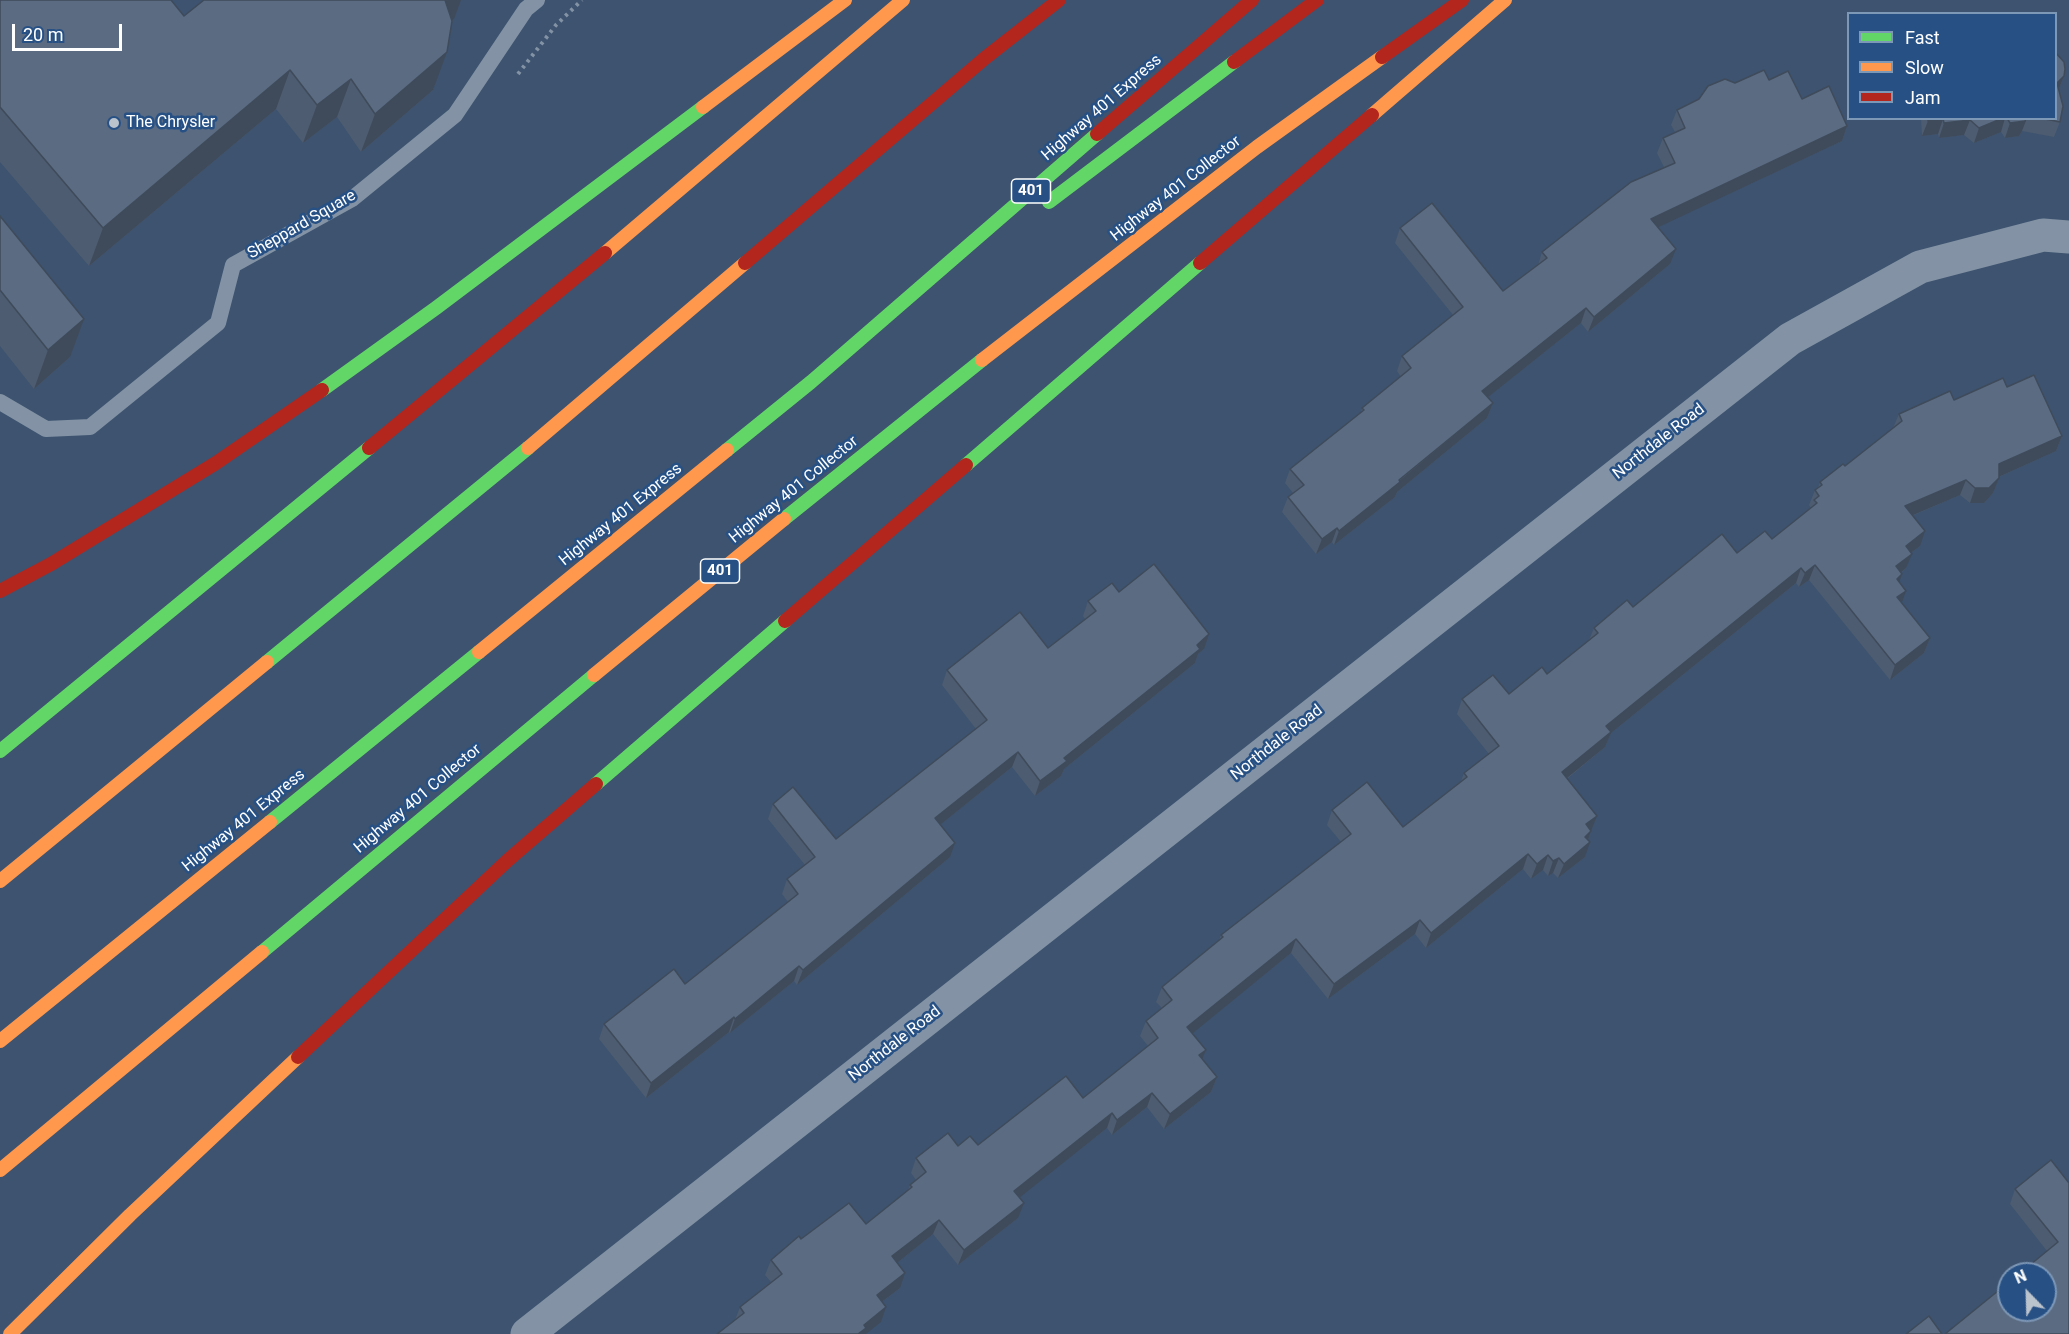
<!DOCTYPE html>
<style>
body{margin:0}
#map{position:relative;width:2069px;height:1334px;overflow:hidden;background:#3d536f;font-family:Roboto,sans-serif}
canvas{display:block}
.legend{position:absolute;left:1847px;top:12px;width:210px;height:108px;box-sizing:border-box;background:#275185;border:2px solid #7d97b6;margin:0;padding:8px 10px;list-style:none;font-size:18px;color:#fff}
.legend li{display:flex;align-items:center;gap:12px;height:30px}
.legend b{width:30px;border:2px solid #7d97b6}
.north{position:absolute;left:1997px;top:1262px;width:60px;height:60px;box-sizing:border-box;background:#275185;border:2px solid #7d97b6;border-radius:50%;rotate:337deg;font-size:16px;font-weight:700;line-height:24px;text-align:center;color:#fff}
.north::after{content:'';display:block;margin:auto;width:21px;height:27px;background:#bbc3cd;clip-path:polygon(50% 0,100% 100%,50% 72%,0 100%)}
.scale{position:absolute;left:12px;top:24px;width:110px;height:27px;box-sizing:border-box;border:3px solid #fff;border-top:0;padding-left:8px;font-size:18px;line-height:21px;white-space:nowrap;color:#fff;-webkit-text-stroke:4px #275185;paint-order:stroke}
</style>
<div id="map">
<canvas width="2069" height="1334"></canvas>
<ul class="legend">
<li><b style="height:8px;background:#63d668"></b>Fast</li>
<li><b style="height:8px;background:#ff974d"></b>Slow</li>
<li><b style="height:8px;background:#b3261e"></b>Jam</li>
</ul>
<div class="north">N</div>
<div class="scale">20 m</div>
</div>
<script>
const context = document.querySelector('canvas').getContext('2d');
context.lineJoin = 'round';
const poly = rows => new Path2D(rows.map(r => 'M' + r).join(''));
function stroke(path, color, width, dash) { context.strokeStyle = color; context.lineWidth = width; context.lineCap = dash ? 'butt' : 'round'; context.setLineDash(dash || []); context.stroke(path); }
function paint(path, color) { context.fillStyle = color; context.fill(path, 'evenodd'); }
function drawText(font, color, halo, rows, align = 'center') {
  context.font = font + ' Roboto,sans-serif'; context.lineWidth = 5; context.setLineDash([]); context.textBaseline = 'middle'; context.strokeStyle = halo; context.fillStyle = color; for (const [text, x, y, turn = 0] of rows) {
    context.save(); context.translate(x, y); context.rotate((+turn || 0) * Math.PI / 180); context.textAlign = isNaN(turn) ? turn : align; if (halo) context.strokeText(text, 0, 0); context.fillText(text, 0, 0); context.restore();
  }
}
stroke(poly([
 [518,74,556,25,582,0]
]), '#8393a5', 4, [3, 4.5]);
stroke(poly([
 [0,402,46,429,90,427,218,323,233,265,352,199,455,115,526,9,537,0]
]), '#8393a5', 16);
stroke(poly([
 [527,1334,1790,339,1920,267,2043,235,2069,237]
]), '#8393a5', 33);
stroke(poly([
 [1049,202,1234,62],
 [322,390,436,308,703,107],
 [727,450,811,382,1097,134],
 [966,465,1200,263],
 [784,519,982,360],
 [267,662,528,448],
 [0,751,369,448],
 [596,784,785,621],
 [270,822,479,652],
 [262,952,594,675]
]), '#63d668', 14);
stroke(poly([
 [703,107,845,0],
 [1372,115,1505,0],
 [605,253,903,0],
 [982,360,1257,147,1382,57],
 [528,448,745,263],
 [479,652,727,450],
 [594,675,784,519],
 [0,881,267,662],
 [0,1041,270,822],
 [0,1170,262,952],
 [10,1334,130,1215,298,1057]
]), '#ff974d', 14);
stroke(poly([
 [1382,57,1462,0],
 [1234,62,1317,0],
 [1097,134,1252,0],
 [745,263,985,58,1059,0],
 [1200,263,1372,115],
 [369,448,605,253],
 [0,591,51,564,216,463,322,390],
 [785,621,966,465],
 [298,1057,508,860,596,784]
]), '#b3261e', 14);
paint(poly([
 [0,0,184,16,454,19,452,21,433,90,361,152,337,117,303,143,276,109,89,266,0,162],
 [2055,52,2064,76,2059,89,2060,122,2054,137,2022,131,2019,136,2005,138,2001,132,1974,143,1964,135,1939,138,1938,134,1922,136,1921,118,2055,118],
 [1769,80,1847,126,1842,141,1658,227,1670,264,1588,332,1581,323,1488,397,1493,403,1487,418,1397,492,1395,497,1334,545,1332,542,1316,554,1282,512,1288,497,1293,493,1285,483,1290,469,1361,413,1362,408,1401,377,1397,371,1402,356,1453,315,1395,243,1400,228,1503,291,1538,265,1542,252,1664,167,1657,153,1663,138,1675,132,1671,125,1677,110,1735,83],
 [0,216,70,357,34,389,0,346],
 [2007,387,2062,436,2056,451,1999,477,1993,493,1984,503,1970,503,1960,495,1912,516,1920,546,1911,553,1906,568,1901,573,1899,582,1902,603,1930,638,1924,653,1890,680,1809,580,1799,587,1796,583,1611,733,1605,747,1567,779,1591,831,1588,840,1585,857,1558,878,1553,873,1548,876,1543,870,1531,879,1523,869,1426,948,1415,934,1328,999,1291,953,1192,1033,1206,1050,1202,1059,1217,1077,1211,1092,1164,1129,1147,1107,1112,1135,1107,1128,1019,1197,1018,1218,958,1265,933,1234,897,1263,900,1288,882,1302,881,1322,735,1320,740,1307,771,1282,765,1275,771,1260,801,1239,866,1224,908,1190,910,1185,916,1180,911,1173,916,1158,958,1146,978,1145,1083,1098,1148,1046,1140,1036,1146,1021,1162,1008,1156,1002,1162,987,1219,940,1221,935,1341,842,1327,825,1332,810,1403,827,1461,781,1464,773,1489,754,1457,714,1462,699,1509,694,1547,674,1589,640,1594,628,1633,607,1737,553,1772,539,1811,508,1809,505,1815,490,1818,488,1820,482,1845,466,1893,428,1899,414],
 [1119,592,1204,649,1198,654,1195,663,1064,769,1061,776,1035,796,1012,767,941,824,950,857,797,985,794,981,730,1033,729,1032,646,1098,599,1039,604,1024,685,984,788,902,782,894,787,879,805,865,768,819,773,804,836,839,976,729,942,685,947,670,1048,648,1085,619,1083,616,1088,601],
 [2069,1183,2069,1334,2047,1251,2010,1204,2015,1189]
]), '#4d5c70');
paint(poly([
 [445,0,461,0,454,19,431,38],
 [447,52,433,90,361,152,375,114],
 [290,70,276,109,89,266,103,228],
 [2064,76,2058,91,2057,83],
 [351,79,337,117,303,143,317,105],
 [2003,118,2005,118,2001,132,1974,143,1979,128],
 [2027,118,2022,131,2019,136,2005,138,2010,123],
 [1943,119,1938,134,1922,136,1928,121],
 [1970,120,1964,135,1939,138,1944,123],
 [1847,126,1842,141,1646,233,1651,219],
 [1676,249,1670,264,1588,332,1594,317],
 [1586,308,1581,323,1477,406,1482,391],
 [84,319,70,357,34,389,48,350],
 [1493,403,1487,418,1397,492,1395,497,1334,545,1339,531],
 [2062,436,2056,451,1994,479,1999,464],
 [1999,478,1993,493,1984,503,1970,503,1975,488],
 [1966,480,1960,495,1899,521,1905,506],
 [1337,528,1332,542,1316,554,1322,539],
 [1925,531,1920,546,1900,561,1906,546],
 [1912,554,1906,568,1891,581,1896,566],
 [1815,565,1809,580,1799,587,1805,573],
 [1801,568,1796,583,1611,733,1605,747,1556,787,1562,772,1606,726],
 [1902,574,1897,589,1897,579],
 [1906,591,1901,605,1897,597],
 [1209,634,1204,649,1198,654,1195,663,1064,769,1061,776,1035,796,1040,781,1064,758],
 [1930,638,1924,653,1890,680,1895,665],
 [1018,752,1012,767,930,833,935,818],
 [1597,816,1591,831,1586,824],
 [1591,831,1586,846,1590,842,1585,857,1558,878,1564,864,1585,837],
 [955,843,950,857,797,985,803,970],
 [1528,854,1523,869,1426,948,1431,933],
 [1548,855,1543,870,1531,879,1537,864],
 [1559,858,1553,873,1548,876,1553,861],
 [1420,920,1415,934,1328,999,1334,984],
 [1296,939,1291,953,1182,1042,1187,1027],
 [799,966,794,981,730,1033,735,1019],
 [734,1017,729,1032,646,1098,651,1083],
 [1206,1050,1200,1065,1199,1055],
 [1217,1077,1211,1092,1164,1129,1170,1114],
 [1152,1093,1147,1107,1112,1135,1117,1120],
 [1112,1113,1107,1128,1009,1206,1014,1191],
 [1024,1203,1018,1218,958,1265,964,1250],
 [939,1220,933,1234,887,1271,892,1256],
 [905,1273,900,1288,871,1310,877,1295],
 [886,1307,881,1322,866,1334,858,1334,864,1325]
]), '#3f4b5b');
const building = poly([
 [0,0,171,0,184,16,204,0,445,0,452,21,447,52,375,114,351,79,317,105,290,70,103,228,0,107,0,0],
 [2055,52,2064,62,2065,69,2064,76,2057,83,2063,106,2060,122,2041,118,2055,118,2055,52],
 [1764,70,1769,80,1788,71,1802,99,1829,86,1847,126,1651,219,1676,249,1594,317,1586,308,1482,391,1493,403,1399,480,1400,482,1339,531,1337,528,1322,539,1288,497,1304,485,1290,469,1364,410,1362,408,1411,368,1402,356,1463,307,1400,228,1432,203,1503,291,1547,258,1542,252,1631,182,1675,163,1663,138,1685,128,1677,110,1699,99,1708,86,1725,79,1735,83,1764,70],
 [1928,118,2003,118,1979,128,1970,120,1944,123,1943,119,1928,121,1928,118],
 [2007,118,2026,118,2025,121,2010,123,2007,118],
 [0,216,84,319,48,350,0,290,0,216],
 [2034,375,2062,436,1999,464,1999,478,1989,488,1975,488,1966,480,1905,506,1925,531,1906,546,1912,554,1896,566,1902,574,1897,579,1906,591,1897,597,1930,638,1895,665,1815,565,1805,573,1801,568,1606,726,1611,732,1562,772,1597,816,1586,824,1591,831,1585,837,1590,842,1564,864,1559,858,1553,861,1548,855,1537,864,1528,854,1431,933,1420,920,1334,984,1296,939,1187,1027,1206,1050,1199,1055,1217,1077,1170,1114,1152,1093,1117,1120,1112,1113,1014,1191,1024,1203,964,1250,939,1220,892,1256,905,1273,877,1295,886,1307,864,1325,866,1328,858,1334,717,1334,744,1313,740,1307,782,1274,771,1260,799,1236,801,1239,849,1203,866,1224,912,1187,910,1185,926,1172,916,1158,948,1133,958,1146,970,1136,978,1145,1066,1076,1083,1098,1158,1038,1146,1021,1172,1000,1162,987,1223,937,1221,935,1351,834,1332,810,1367,782,1403,827,1467,777,1464,773,1499,746,1462,699,1493,675,1509,694,1542,667,1547,674,1598,633,1594,628,1627,600,1633,607,1722,534,1737,553,1765,531,1772,539,1817,503,1814,500,1819,496,1815,490,1822,485,1820,482,1843,464,1845,466,1902,421,1899,414,1950,391,1954,400,2003,378,2007,387,2034,375],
 [1154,564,1209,634,1197,645,1200,649,1064,758,1067,761,1040,781,1018,752,935,818,955,843,803,970,799,966,735,1019,734,1017,651,1083,604,1024,674,969,685,984,798,894,787,879,815,857,773,804,793,787,836,839,987,720,947,670,1020,612,1048,648,1096,611,1088,601,1112,583,1119,592,1154,564],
 [2051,1160,2069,1183,2069,1334,1945,1334,2009,1282,2009,1310,2045,1310,2045,1274,2019,1274,2058,1242,2015,1189,2051,1160],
 [1929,1316,1942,1334,1906,1334,1929,1316]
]);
paint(building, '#5a6b82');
stroke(building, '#3f4b5b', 1.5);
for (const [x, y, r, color] of [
 [114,123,6,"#bbc3cd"]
]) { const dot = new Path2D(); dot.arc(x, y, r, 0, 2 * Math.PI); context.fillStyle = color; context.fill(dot); stroke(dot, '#275185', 2); }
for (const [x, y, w] of [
 [1031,191,39],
 [720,571,39]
]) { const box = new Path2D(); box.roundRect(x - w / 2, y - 12, w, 24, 4.5); context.fillStyle = '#275185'; context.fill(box); stroke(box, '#fff', 1.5); }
drawText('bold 15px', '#fff', null, [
 ["401",1031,191],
 ["401",720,571]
]);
drawText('16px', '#fff', '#275185', [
 ["Highway 401 Express",1102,108,-41],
 ["Highway 401 Collector",1176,189,-38],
 ["Sheppard Square",302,225,-30],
 ["Northdale Road",1659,442,-38],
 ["Highway 401 Collector",794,490,-39],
 ["Highway 401 Express",621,515,-39],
 ["Northdale Road",1277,743,-38],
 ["Highway 401 Collector",418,799,-40],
 ["Highway 401 Express",244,821,-39],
 ["Northdale Road",895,1044,-38]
]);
drawText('16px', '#fff', '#275185', [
 ["The Chrysler",126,123]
], 'left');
</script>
